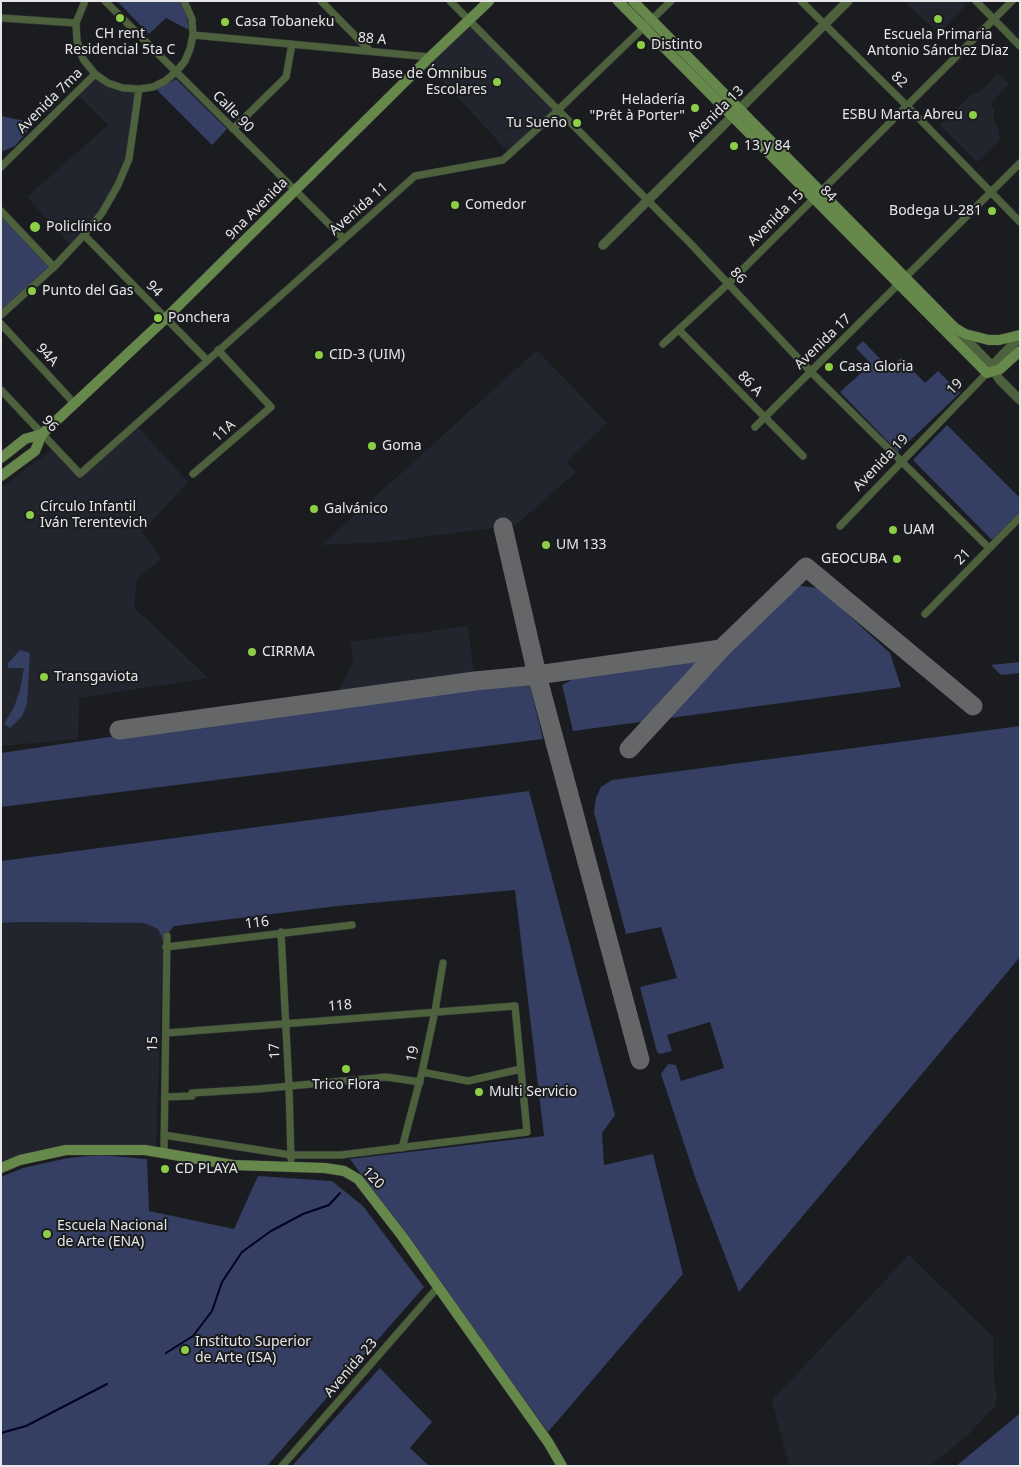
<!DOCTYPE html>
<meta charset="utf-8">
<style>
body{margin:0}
#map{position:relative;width:1021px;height:1467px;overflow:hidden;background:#1b1c1f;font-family:"Noto Sans",sans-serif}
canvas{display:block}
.frame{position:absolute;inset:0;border:2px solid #e7e7e9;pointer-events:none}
</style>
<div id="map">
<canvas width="1021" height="1467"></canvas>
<div class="frame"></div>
</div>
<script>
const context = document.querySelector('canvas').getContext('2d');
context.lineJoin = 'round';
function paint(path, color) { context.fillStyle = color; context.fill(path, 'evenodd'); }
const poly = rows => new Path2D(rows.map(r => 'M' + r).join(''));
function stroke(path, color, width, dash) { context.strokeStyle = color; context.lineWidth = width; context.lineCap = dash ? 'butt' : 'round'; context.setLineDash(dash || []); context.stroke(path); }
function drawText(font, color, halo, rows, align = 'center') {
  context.font = font + ' "Noto Sans",sans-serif'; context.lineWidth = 4; context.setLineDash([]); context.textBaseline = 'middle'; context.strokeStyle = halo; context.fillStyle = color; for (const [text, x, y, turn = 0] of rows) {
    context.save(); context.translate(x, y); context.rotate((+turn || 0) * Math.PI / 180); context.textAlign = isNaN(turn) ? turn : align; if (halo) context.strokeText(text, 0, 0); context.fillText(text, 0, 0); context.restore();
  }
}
paint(poly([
 [910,1,962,1,966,5,939,33,907,5],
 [469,20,558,110,510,154,425,62],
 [998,73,1009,84,990,104,994,109,994,120,998,128,1000,139,977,162,940,125,973,93,980,92],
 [95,74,108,83,139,89,129,159,102,213,72,247,27,197,108,125,76,93],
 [537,350,607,423,567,462,576,472,516,525,385,542,322,545],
 [135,424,188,482,142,532,162,558,137,579,134,608,151,623,208,678,79,698,78,739,1,746,1,488,55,447,80,474],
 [468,626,475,681,333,701,353,662,350,642],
 [23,922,144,923,158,929,163,940,156,1152,66,1150,1,1168,1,923],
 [909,1255,993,1337,994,1381,997,1394,995,1406,969,1434,930,1466,788,1466,789,1465,772,1400]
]), '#22252d');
paint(poly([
 [117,1,180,1,186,12,189,30,166,18,149,34],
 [176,79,227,129,212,145,156,89],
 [1,116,34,123,15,146,1,152],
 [1,211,54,267,1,315],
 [863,341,889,368,901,358,925,383,938,371,960,393,898,452,840,392,871,364,856,348],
 [947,425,1020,498,1020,512,992,540,913,460],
 [800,586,819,588,890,653,901,687,573,731,562,685,583,674,732,650,791,589],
 [20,650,30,653,27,704,22,716,10,728,4,724,14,707,20,690,24,668,8,668,8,663],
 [1020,662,1020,673,1001,675,991,665],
 [529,682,543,739,1,807,1,753,245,717],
 [1020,726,1020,957,739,1292,696,1180,661,1074,668,1064,676,1065,681,1081,724,1068,710,1022,667,1035,672,1051,660,1054,657,1052,640,987,677,978,661,927,626,934,594,812,596,798,601,787,612,780],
 [529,791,615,1115,602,1133,604,1165,653,1154,683,1274,548,1432,350,1159,544,1136,515,890,338,906,174,926,163,940,158,929,144,923,23,922,1,923,1,861],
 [100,1155,147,1159,149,1211,234,1229,258,1176,332,1181,363,1206,424,1287,267,1466,1,1466,1,1177,23,1168,68,1158],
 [380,1368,432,1422,410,1448,429,1466,292,1466],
 [1020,1414,1020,1466,956,1466,1018,1415]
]), '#353e63');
stroke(poly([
 [166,1353,193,1336,212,1311,222,1282,242,1252,271,1231,303,1214,329,1205,340,1193],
 [1,1433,26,1426,107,1384]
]), '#030126', 2);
stroke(poly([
 [503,527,537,675,640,1060],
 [119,730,475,681,537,675,721,649],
 [629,749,721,649,806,567,973,706]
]), '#656668', 19);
const minor = poly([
 [85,1,76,23,77,41,83,59,95,74,108,83,123,88,139,89,153,87,165,81,176,72,185,61,190,49,193,35,192,19,184,1],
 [105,1,344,239],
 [321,1,370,51],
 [450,1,689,242,811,372,989,548],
 [801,1,907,106,1020,222],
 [976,1,1020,46],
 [1,18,76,23],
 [193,35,430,57],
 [233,129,286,77,292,44],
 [1,167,95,74],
 [1,211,54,267],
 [84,235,207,360],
 [1,315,54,267,84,235,102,213,118,185,129,159,139,89],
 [1,324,74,403],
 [679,330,803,456],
 [663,344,728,284,1012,1],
 [1,390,80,474,415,176,503,160,558,110,671,1],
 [755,427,1020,163],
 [193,474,271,407,218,350],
 [840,526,987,373],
 [925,614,1020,517],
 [281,932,289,1087,291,1159],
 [166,947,352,925],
 [422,1072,468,1081,521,1069],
 [165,1097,192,1096,192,1093,258,1089,386,1077,420,1082],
 [164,1135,291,1155,341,1155,527,1132,515,1006,166,1033],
 [402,1148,422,1072,435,1011,443,963],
 [164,1153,167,936],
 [282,1466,438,1287]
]);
const tertiary = poly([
 [603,245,848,1],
 [959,332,991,365,999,379,1020,400],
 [989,369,1020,337]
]);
const secondary = poly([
 [618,1,987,373,1000,369,1020,351],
 [633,1,955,328,965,334,989,340,999,340,1020,335],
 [1,458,25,439,42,434],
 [1,476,35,451,42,434,166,318,430,57,489,1],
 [1,1168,20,1160,66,1150,145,1150,233,1165,325,1168,344,1171,358,1179,402,1236,548,1442,562,1466]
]);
stroke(minor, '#38383b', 8);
stroke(tertiary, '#38383b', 10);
stroke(secondary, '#38383b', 11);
stroke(minor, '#4c613c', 7);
stroke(tertiary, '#4c613c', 9);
stroke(secondary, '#67884b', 10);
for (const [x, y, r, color] of [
 [120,18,5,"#8cce45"],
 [938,19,5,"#8cce45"],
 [225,22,5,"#8cce45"],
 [641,45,5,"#8cce45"],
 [497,82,5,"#8cce45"],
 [695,108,5,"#8cce45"],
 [973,115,5,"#8cce45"],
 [577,123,5,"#8cce45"],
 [734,146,5,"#8cce45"],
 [455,205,5,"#8cce45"],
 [992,211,5,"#8cce45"],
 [35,227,6,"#8cce45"],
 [32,291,5,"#8cce45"],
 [158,318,5,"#8cce45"],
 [319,355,5,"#8cce45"],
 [829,367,5,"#8cce45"],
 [372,446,5,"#8cce45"],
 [314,509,5,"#8cce45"],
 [30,515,5,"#8cce45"],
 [893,530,5,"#8cce45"],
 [546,545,5,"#8cce45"],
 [897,559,5,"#8cce45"],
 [252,652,5,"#8cce45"],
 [44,677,5,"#8cce45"],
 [346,1069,5,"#8cce45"],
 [479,1092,5,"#8cce45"],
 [165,1169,5,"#8cce45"],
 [47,1234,5,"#8cce45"],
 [185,1350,5,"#8cce45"]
]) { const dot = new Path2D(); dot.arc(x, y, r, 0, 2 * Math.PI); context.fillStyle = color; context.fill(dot); stroke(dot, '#1b1c1f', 2); }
drawText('14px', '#e7e7e9', '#1b1c1f', [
 ["Casa Tobaneku",235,22],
 ["CH rent",120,34,"center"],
 ["Residencial 5ta C",120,50,"center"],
 ["Escuela Primaria",938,35,"center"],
 ["Antonio Sánchez Díaz",938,51,"center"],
 ["Distinto",651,45],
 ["Base de Ómnibus",487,74,"right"],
 ["Escolares",487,90,"right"],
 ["Heladería",685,100,"right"],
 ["\"Prêt à Porter\"",685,116,"right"],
 ["ESBU Marta Abreu",963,115,"right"],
 ["Tu Sueño",567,123,"right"],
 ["13 y 84",744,146],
 ["Comedor",465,205],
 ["Bodega U-281",982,211,"right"],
 ["Policlínico",46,227],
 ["Punto del Gas",42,291],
 ["Ponchera",168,318],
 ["CID-3 (UIM)",329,355],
 ["Casa Gloria",839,367],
 ["Goma",382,446],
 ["Círculo Infantil",40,507],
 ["Iván Terentevich",40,523],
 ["Galvánico",324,509],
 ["UAM",903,530],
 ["UM 133",556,545],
 ["GEOCUBA",887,559,"right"],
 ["CIRRMA",262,652],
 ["Transgaviota",54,677],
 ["Trico Flora",346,1085,"center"],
 ["Multi Servicio",489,1092],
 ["CD PLAYA",175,1169],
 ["Escuela Nacional",57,1226],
 ["de Arte (ENA)",57,1242],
 ["Instituto Superior",195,1342],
 ["de Arte (ISA)",195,1358]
], 'left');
drawText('14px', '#e7e7e9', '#1b1c1f', [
 ["88 A",372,39,5],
 ["82",899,80,44],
 ["Avenida 7ma",50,101,-45],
 ["Calle 90",233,112,45],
 ["Avenida 13",716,114,-45],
 ["84",828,194,45],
 ["9na Avenida",257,209,-45],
 ["Avenida 11",359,209,-41],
 ["Avenida 15",776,218,-45],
 ["86",738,276,47],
 ["94",154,289,46],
 ["Avenida 17",823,342,-44],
 ["94A",47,355,48],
 ["86 A",750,384,46],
 ["19",955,387,-46],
 ["96",50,424,47],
 ["11A",224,431,-41],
 ["Avenida 19",881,463,-46],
 ["21",963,557,-46],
 ["116",257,923,-7],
 ["118",340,1006,-5],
 ["15",153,1044,-89],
 ["17",275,1051,-93],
 ["19",413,1054,-78],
 ["120",373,1178,46],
 ["Avenida 23",351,1368,-49]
]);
</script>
